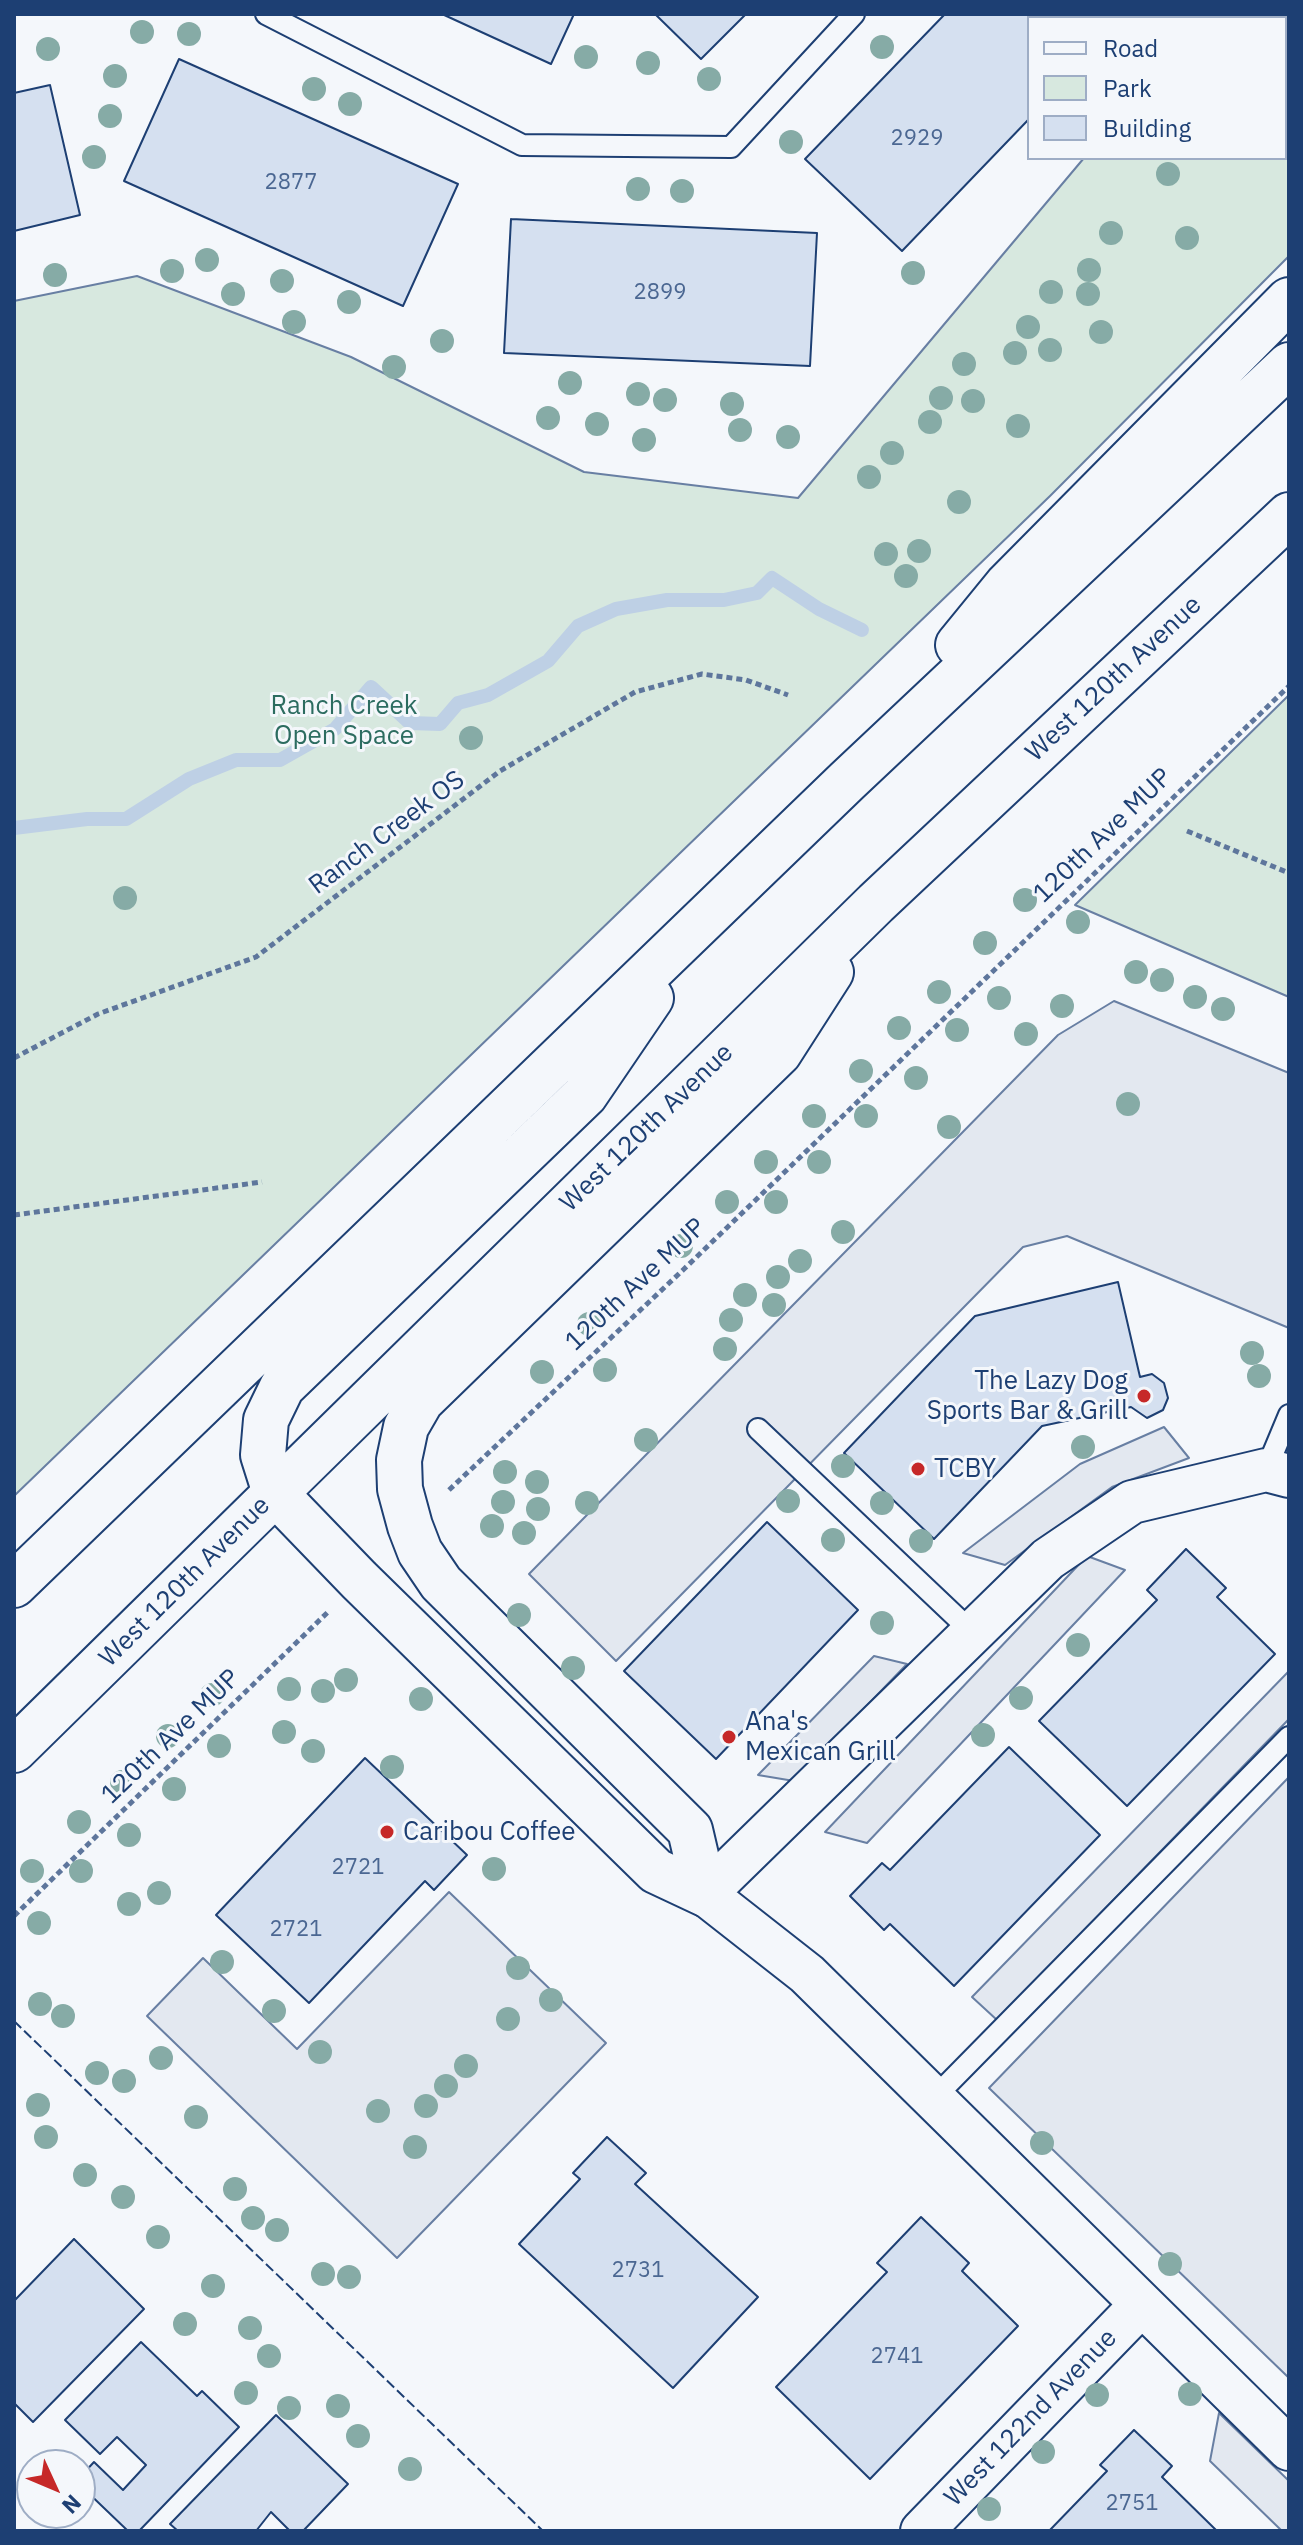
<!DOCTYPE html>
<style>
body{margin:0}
#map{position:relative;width:1303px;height:2545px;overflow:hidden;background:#f4f7fb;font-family:"IBM Plex Sans",sans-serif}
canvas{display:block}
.frame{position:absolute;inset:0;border:16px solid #1d3f73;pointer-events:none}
.legend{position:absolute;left:1027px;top:16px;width:260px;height:144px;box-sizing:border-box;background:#f4f7fb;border:2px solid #9eadc5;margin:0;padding:10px 14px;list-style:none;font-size:24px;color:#1d3f73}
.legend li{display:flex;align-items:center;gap:16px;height:40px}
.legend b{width:40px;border:2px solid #9eadc5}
.north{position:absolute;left:16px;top:2449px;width:80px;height:80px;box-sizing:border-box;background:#f4f7fb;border:2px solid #9eadc5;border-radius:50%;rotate:134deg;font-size:22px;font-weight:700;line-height:32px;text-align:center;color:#1d3f73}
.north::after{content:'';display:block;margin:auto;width:28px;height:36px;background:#c62828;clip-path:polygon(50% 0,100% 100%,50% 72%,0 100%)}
</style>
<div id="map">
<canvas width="1303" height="2545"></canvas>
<div class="frame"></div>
<ul class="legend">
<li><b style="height:10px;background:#f4f7fb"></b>Road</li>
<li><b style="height:22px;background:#d7e8df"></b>Park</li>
<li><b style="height:22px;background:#d5e0f0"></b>Building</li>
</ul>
<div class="north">N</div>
</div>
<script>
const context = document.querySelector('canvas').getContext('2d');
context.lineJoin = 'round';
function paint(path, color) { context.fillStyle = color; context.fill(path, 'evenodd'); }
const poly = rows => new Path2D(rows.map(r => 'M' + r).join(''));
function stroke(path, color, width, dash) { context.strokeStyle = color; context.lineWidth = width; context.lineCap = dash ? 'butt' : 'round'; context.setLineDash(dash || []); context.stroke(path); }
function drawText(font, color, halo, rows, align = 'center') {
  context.font = font + ' "IBM Plex Sans",sans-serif'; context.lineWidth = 6; context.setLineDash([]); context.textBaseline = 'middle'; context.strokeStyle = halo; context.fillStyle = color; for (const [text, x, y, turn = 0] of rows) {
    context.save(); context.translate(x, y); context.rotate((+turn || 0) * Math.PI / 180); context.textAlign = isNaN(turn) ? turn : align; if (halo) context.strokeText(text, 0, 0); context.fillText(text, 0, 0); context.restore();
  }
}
const green = poly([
 [1205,14,1289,14,1289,256,1050,496,14,1496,14,301,137,276,351,357,584,472,798,498,1084,158,1285,158,1285,18,1201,18,1205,14],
 [1289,695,1289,997,1075,905,1289,695]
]);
paint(green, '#d7e8df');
stroke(green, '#687fa3', 2);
const parking = poly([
 [1114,1001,1289,1073,1289,1328,1067,1236,1023,1247,616,1661,529,1574,1058,1035,1114,1001],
 [1164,1427,1189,1458,1112,1487,1005,1565,963,1553,1080,1464,1164,1427],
 [1087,1556,1125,1570,867,1843,825,1832,1087,1556],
 [874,1656,907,1664,794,1781,758,1775,874,1656],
 [1289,1671,1289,1719,997,2020,972,1997,1289,1671],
 [1289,1777,1289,2378,989,2088,1289,1777],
 [449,1892,606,2043,397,2258,147,2016,203,1958,297,2049,449,1892],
 [1219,2413,1289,2481,1289,2531,1282,2531,1210,2461,1219,2413]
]);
paint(parking, '#e3e8f0');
stroke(parking, '#687fa3', 2);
stroke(poly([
 [14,828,87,819,126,819,189,779,236,760,280,760,335,729,371,687,410,723,440,724,458,703,488,695,548,661,578,626,616,609,667,600,724,600,757,593,772,578,819,609,862,630]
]), '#bed0e5', 14);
const building = poly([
 [442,14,574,14,551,64,442,14],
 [655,14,746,14,701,59,655,14],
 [945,14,1098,14,1102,18,1029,18,1029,119,902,251,805,159,945,14],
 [179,59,458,184,403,306,124,181,179,59],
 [50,85,80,215,14,231,14,93,50,85],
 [511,219,817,233,810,366,504,353,511,219],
 [1118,1282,1140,1377,1152,1374,1164,1383,1168,1398,1163,1410,1147,1418,1131,1407,1042,1426,934,1539,844,1453,975,1316,1118,1282],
 [767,1522,858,1610,716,1759,624,1671,767,1522],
 [1186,1549,1226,1588,1217,1597,1275,1654,1127,1806,1039,1721,1157,1600,1147,1590,1186,1549],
 [1009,1747,1100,1835,954,1986,890,1924,884,1930,850,1896,882,1863,890,1870,1009,1747],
 [365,1758,467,1855,434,1890,425,1881,309,2003,216,1915,365,1758],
 [607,2137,646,2173,635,2184,758,2297,673,2388,519,2244,580,2179,573,2173,607,2137],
 [921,2217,969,2263,962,2271,1018,2326,870,2479,776,2387,887,2272,877,2263,921,2217],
 [74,2239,144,2309,33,2422,14,2403,14,2301,74,2239],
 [141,2342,197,2396,202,2391,239,2427,139,2531,128,2531,80,2485,80,2477,94,2462,123,2490,146,2465,117,2437,100,2454,65,2420,141,2342],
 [276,2415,348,2484,303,2531,290,2531,271,2512,256,2531,178,2531,170,2524,276,2415],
 [1134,2430,1172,2466,1162,2477,1217,2531,1049,2531,1107,2471,1100,2465,1134,2430]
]);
paint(building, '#d5e0f0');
stroke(building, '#1d3f73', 2);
const service = poly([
 [266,14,522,145,731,147,854,14],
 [758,1429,971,1631],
 [1266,1470,1289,1415],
 [933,2099,1289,1737]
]);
const minor = poly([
 [1289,1476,1266,1470,1132,1502,1048,1559,705,1894,807,1974,1289,2449],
 [922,2531,1141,2305]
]);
const primary = poly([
 [958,645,1007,585,1289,300],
 [651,998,585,1095,282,1387,266,1420,263,1455,275,1493,359,1580,656,1871,705,1894],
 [14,1585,847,781,1289,365],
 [14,1750,876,903,1289,515],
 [705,1894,690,1830,441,1583,420,1552,410,1526,400,1489,399,1460,406,1427,421,1401,779,1053,831,972]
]);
stroke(service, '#1d3f73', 24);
stroke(minor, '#1d3f73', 46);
stroke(primary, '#1d3f73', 48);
stroke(poly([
 [1187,831,1289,873],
 [14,1058,98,1014,256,957,500,771,635,692,702,674,746,680,788,695],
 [14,1215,262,1182],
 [449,1490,683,1270,1289,686],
 [14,1916,329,1611]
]), '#5e769c', 5, [6, 4]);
stroke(service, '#f4f7fb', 20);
stroke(minor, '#f4f7fb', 42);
stroke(primary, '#f4f7fb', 44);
stroke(poly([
 [14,2021,543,2531]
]), '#1d3f73', 2, [10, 4]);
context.fillStyle = '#86aba6';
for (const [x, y] of [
 [142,32],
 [189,34],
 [882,47],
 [48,49],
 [586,57],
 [648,63],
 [115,76],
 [709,79],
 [314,89],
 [350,104],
 [110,116],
 [791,142],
 [94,157],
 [1168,174],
 [638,189],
 [682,191],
 [1111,233],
 [1187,238],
 [207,260],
 [1089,270],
 [172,271],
 [913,273],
 [55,275],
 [282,281],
 [1051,292],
 [233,294],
 [1088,294],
 [349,302],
 [294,322],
 [1028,327],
 [1101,332],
 [442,341],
 [1050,350],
 [1015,353],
 [964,364],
 [394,367],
 [570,383],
 [638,394],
 [941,398],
 [665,400],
 [973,401],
 [732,404],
 [548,418],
 [930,422],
 [597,424],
 [1018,426],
 [740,430],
 [788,437],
 [644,440],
 [892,453],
 [869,477],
 [959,502],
 [919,551],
 [886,554],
 [906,576],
 [471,738],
 [125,898],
 [1025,900],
 [1078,922],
 [985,943],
 [1136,972],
 [1162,980],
 [939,992],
 [1195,997],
 [999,998],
 [1062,1006],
 [1223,1009],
 [899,1028],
 [957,1030],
 [1026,1034],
 [861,1071],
 [916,1078],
 [1128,1104],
 [814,1116],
 [866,1116],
 [949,1127],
 [766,1162],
 [819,1162],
 [727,1202],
 [776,1202],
 [843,1232],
 [681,1246],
 [800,1261],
 [778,1277],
 [745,1295],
 [774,1305],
 [731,1320],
 [589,1324],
 [725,1349],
 [1252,1353],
 [605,1370],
 [542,1372],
 [1259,1376],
 [646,1440],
 [1083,1447],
 [843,1466],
 [505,1472],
 [537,1482],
 [788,1501],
 [503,1502],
 [587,1503],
 [882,1503],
 [538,1509],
 [492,1526],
 [524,1533],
 [833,1540],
 [921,1541],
 [519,1615],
 [882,1623],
 [1078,1645],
 [573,1668],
 [346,1680],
 [289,1689],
 [323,1691],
 [212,1695],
 [1021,1698],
 [421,1699],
 [284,1732],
 [983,1735],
 [168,1736],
 [219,1746],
 [313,1751],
 [392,1767],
 [122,1782],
 [174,1789],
 [79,1822],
 [129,1835],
 [494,1869],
 [32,1871],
 [81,1871],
 [159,1893],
 [129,1904],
 [39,1923],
 [222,1962],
 [518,1968],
 [551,2000],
 [40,2004],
 [274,2011],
 [63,2016],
 [508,2019],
 [320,2052],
 [161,2058],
 [466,2066],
 [97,2073],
 [124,2081],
 [446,2086],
 [38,2105],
 [426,2106],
 [378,2111],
 [196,2117],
 [46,2137],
 [1042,2143],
 [415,2147],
 [85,2175],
 [235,2189],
 [123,2197],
 [253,2218],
 [277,2230],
 [158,2237],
 [1170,2264],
 [323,2274],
 [349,2277],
 [213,2286],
 [185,2324],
 [250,2328],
 [269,2356],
 [246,2393],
 [1190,2394],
 [1097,2395],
 [338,2406],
 [289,2408],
 [358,2436],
 [1043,2452],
 [410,2469],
 [989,2509]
]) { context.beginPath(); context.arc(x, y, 12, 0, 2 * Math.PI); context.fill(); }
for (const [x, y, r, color] of [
 [1144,1396,8,"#c62828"],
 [918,1469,8,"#c62828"],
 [729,1737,8,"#c62828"],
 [387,1832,8,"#c62828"]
]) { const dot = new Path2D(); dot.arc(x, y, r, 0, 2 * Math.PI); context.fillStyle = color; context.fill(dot); stroke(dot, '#f4f7fb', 3); }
drawText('22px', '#4b6792', null, [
 ["2929",917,139],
 ["2877",291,183],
 ["2899",660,293],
 ["2721",358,1868],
 ["2721",296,1930],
 ["2731",638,2271],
 ["2741",897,2357],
 ["2751",1132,2504]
]);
drawText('26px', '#1d3f73', '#f4f7fb', [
 ["West 120th Avenue",1114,679,-43],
 ["Ranch Creek OS",387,833,-37],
 ["120th Ave MUP",1103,836,-44],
 ["West 120th Avenue",647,1128,-44],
 ["120th Ave MUP",636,1285,-43],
 ["West 120th Avenue",185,1582,-45],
 ["120th Ave MUP",171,1737,-44],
 ["West 122nd Avenue",1031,2418,-46]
]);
drawText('26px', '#2c6c60', '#f4f7fb', [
 ["Ranch Creek",344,706],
 ["Open Space",344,736]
]);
drawText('26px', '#1d3f73', '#f4f7fb', [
 ["The Lazy Dog",1128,1381,"right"],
 ["Sports Bar & Grill",1128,1411,"right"],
 ["TCBY",934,1469],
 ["Ana's",745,1722],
 ["Mexican Grill",745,1752],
 ["Caribou Coffee",403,1832]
], 'left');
</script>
